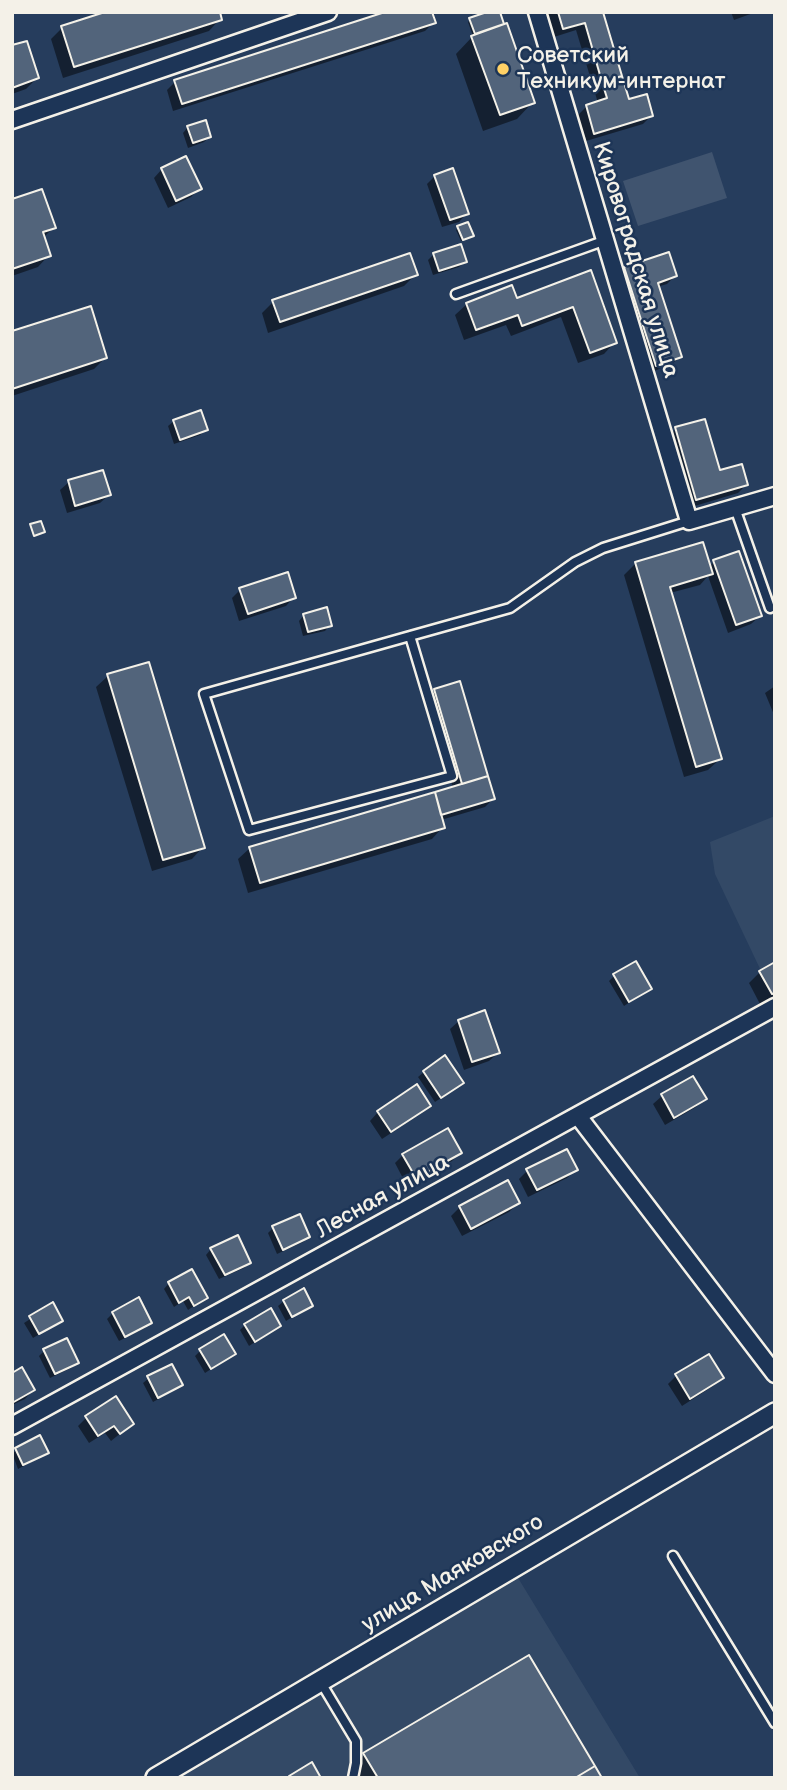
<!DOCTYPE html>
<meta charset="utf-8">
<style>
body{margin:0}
#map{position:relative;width:787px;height:1790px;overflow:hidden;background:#263d5d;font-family:"Balsamiq Sans",sans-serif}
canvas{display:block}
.frame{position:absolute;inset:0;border:14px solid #f4f1e8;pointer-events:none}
</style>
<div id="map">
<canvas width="787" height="1790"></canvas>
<div class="frame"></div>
</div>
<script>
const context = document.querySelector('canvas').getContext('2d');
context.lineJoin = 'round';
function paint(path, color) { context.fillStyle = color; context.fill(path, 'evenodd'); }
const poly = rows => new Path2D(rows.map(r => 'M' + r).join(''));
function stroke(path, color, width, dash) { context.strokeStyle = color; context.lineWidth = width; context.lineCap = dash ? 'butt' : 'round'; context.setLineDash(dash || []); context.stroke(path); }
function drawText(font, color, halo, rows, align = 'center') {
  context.font = font + ' "Balsamiq Sans",sans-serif'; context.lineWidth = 5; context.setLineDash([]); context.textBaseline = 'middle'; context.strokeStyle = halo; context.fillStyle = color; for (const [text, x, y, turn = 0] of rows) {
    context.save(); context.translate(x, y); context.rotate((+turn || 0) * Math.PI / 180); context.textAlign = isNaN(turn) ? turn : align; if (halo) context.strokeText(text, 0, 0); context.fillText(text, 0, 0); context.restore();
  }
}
paint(poly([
 [775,816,775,993,772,994,715,874,710,842],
 [512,1568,640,1778,156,1778]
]), '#334966');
paint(poly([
 [712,152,727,198,638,226,623,181]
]), '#40546f');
paint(poly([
 [547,12,601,12,627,101,651,116,643,124,586,141,578,115,587,106,598,103,576,30,554,37],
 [731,12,756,12,734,20],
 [220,19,209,31,63,78,51,39,62,28],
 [470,20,502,24,497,28,533,102,517,119,483,131,456,54,473,36,468,22],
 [434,22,425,31,173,111,167,90,175,82],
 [12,47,37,78,26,89,12,94],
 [188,127,209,137,204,142,188,148,183,133],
 [162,169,199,189,191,197,168,208,154,178],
 [435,176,467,213,459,222,442,227,427,184],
 [12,201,54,227,43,238,49,255,38,267,12,276],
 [458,228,470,237,461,241,456,230],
 [434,254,465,262,459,267,433,275,428,260],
 [625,268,675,276,667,284,657,287,680,357,671,365,648,373,616,276],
 [590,273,615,342,604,354,578,363,561,317,511,336,506,325,464,340,455,315,467,304,516,300],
 [416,274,404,286,268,333,262,313,273,302],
 [12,333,105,358,94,369,12,396],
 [174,421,206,429,200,435,174,444,168,426],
 [676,429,719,472,746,485,738,493,688,508,668,437],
 [69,482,109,495,100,503,67,513,60,490],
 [702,544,709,567,714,562,760,616,751,624,728,633,708,576,700,585,670,593,720,759,708,770,684,777,624,575,635,564],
 [240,590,294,597,286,606,239,621,232,598],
 [304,615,330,625,325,631,303,636,299,621],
 [108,676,203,847,192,859,152,871,96,687],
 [775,686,775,717,765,693],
 [435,691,493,799,485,807,441,820,443,827,432,839,248,893,238,859,250,848,453,788,426,699],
 [775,964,775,996,760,1004,749,983,760,972],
 [614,976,650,989,624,1006,609,981],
 [459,1021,498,1053,489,1061,464,1070,450,1029],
 [424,1072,456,1088,435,1102,418,1077],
 [693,1078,705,1099,696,1107,665,1125,653,1104,662,1096],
 [429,1105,420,1114,382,1139,370,1121,378,1112],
 [460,1152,452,1161,407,1186,395,1163,403,1155],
 [576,1169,567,1178,528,1197,519,1179,527,1171],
 [518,1203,509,1212,462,1236,451,1216,460,1207],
 [273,1228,308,1237,303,1242,277,1254,268,1233],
 [211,1249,249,1263,244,1268,219,1279,206,1255],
 [169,1283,206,1298,188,1310,183,1301,174,1307,164,1289],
 [138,1300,150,1322,145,1328,119,1341,107,1319,113,1313],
 [284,1301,311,1305,286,1321,278,1306],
 [52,1305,61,1321,33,1338,24,1323],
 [245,1325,279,1326,249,1346,240,1330],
 [44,1351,77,1362,71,1368,50,1378,39,1356],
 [200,1351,234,1354,205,1373,195,1356],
 [12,1375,33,1390,25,1399,12,1405],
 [676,1376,722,1378,713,1386,682,1406,668,1384],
 [149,1378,180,1385,175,1390,153,1402,143,1383],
 [87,1417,132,1424,111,1441,105,1433,89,1443,78,1426],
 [40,1438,47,1452,41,1457,18,1469,12,1453],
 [365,1754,600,1778,360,1778,353,1766]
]), '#0007');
const building = poly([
 [105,12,220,12,222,20,74,67,61,26,105,12],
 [385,12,432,12,436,23,182,104,174,80,385,12],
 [487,12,500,12,504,24,475,34,469,18,487,12],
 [558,12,603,12,622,76,602,82,585,23,563,29,558,12],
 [507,23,535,103,500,115,471,36,507,23],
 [27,41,39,78,12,88,12,45,27,41],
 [622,76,629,99,647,94,653,116,594,134,586,105,607,98,602,82,622,76],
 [206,120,211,137,193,143,187,126,206,120],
 [186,156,202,189,176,201,161,168,186,156],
 [453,168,469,214,450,220,434,175,453,168],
 [42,189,56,228,43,232,51,256,12,269,12,199,42,189],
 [468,222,474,236,463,240,457,226,468,222],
 [461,244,467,262,439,271,433,253,461,244],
 [669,252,677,276,658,283,682,357,656,366,624,267,669,252],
 [410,253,418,275,280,322,272,300,410,253],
 [591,270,617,343,590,353,573,307,522,326,518,315,476,330,466,303,512,285,517,298,591,270],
 [91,306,107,358,12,389,12,331,91,306],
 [201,410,208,430,180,440,173,420,201,410],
 [705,419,720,470,742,464,748,485,696,500,675,427,705,419],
 [103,470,111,495,75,506,68,480,103,470],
 [41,521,45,532,34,536,30,524,41,521],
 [703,542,713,574,670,587,722,759,696,767,635,562,703,542],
 [739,551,762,616,736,625,713,560,739,551],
 [288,572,296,598,248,614,239,588,288,572],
 [327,607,332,626,308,632,303,614,327,607],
 [149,662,205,848,163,860,107,674,149,662],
 [460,681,488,776,462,784,434,689,460,681],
 [488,776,495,799,441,815,435,792,488,776],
 [435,792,445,828,260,883,249,847,435,792],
 [636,961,652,989,629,1002,613,974,636,961],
 [775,962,775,993,772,994,759,971,775,962],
 [485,1010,500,1053,472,1062,458,1020,485,1010],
 [445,1055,464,1083,441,1098,423,1071,445,1055],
 [693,1076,707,1099,674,1118,661,1094,693,1076],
 [417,1084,431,1106,391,1132,377,1111,417,1084],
 [448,1128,462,1153,416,1178,402,1154,448,1128],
 [567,1149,578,1170,537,1190,526,1169,567,1149],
 [508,1180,520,1203,471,1229,459,1206,508,1180],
 [300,1214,310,1237,283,1250,272,1226,300,1214],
 [238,1235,251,1263,225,1275,210,1248,238,1235],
 [192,1269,208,1298,194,1306,189,1297,179,1303,168,1282,192,1269],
 [304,1288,313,1306,292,1317,283,1300,304,1288],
 [139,1297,152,1323,125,1337,112,1312,139,1297],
 [53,1302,63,1321,39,1334,29,1316,53,1302],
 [271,1308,281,1326,255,1342,244,1324,271,1308],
 [224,1334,236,1354,211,1369,199,1349,224,1334],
 [67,1338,79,1363,55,1374,43,1349,67,1338],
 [709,1354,724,1378,690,1399,675,1374,709,1354],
 [172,1364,183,1385,158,1398,147,1376,172,1364],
 [22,1367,35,1390,12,1403,12,1373,22,1367],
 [116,1396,134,1424,120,1434,114,1426,98,1436,85,1416,116,1396],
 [40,1435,49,1453,23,1465,15,1448,40,1435],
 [529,1655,595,1766,575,1778,378,1778,363,1753,529,1655],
 [312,1762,321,1778,290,1778,289,1776,312,1762],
 [595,1766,602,1778,575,1778,595,1766]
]);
paint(building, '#52647b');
stroke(building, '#f4f1e8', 2);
const service = poly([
 [456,294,606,240],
 [735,508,770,608],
 [410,636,452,776,249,830,204,694,410,636,510,608,575,562,603,548,689,521],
 [673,1556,775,1723],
 [320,1681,356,1741,356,1763,353,1778]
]);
const minor = poly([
 [537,12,689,521,775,496],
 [12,120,328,12],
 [578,1116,775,1374],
 [12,1426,775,1007]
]);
const tertiary = poly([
 [156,1778,775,1413]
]);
stroke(service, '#f4f1e8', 13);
stroke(minor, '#f4f1e8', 21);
stroke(tertiary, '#f4f1e8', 24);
stroke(service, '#1d3557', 8);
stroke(minor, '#1d3557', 16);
stroke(tertiary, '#1d3557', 19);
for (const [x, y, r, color] of [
 [503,69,7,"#ffd166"]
]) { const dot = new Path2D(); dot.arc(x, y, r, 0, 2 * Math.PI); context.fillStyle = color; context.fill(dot); stroke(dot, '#1d3557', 2.5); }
drawText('23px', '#f4f1e8', '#1d3557', [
 ["Советский",517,56],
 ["Техникум-интернат",517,82]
], 'left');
drawText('23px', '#f4f1e8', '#1d3557', [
 ["Кировоградская улица",635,260,73],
 ["Лесная улица",383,1197,-29],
 ["улица Маяковского",453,1574,-31]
]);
</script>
